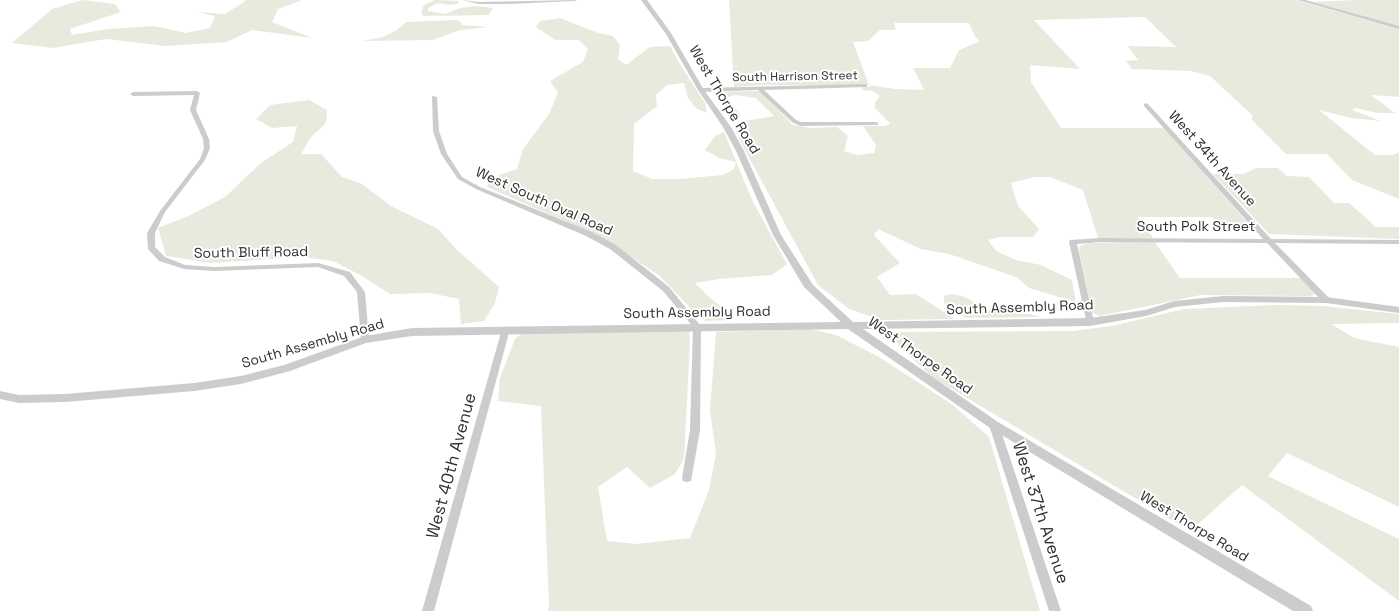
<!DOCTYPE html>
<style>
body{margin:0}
canvas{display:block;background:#fff}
</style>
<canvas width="1399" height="611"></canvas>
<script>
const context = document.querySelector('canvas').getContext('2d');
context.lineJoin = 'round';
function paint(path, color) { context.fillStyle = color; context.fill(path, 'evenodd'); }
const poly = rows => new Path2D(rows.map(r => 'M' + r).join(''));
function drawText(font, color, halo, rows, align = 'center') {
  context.font = font + ' "Space Grotesk",sans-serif'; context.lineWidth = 4; context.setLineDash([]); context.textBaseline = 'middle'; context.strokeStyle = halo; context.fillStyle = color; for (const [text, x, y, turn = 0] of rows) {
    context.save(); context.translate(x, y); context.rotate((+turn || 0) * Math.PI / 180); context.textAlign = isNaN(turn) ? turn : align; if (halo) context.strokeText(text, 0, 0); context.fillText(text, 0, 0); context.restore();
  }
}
paint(poly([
 [82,0,115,4,121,12,70,29,72,35,108,29,154,26,186,33,210,28,215,16,197,12,225,14,244,2,245,0,302,0,278,9,272,22,312,38,252,30,227,42,166,46,106,39,53,48,12,43,52,9],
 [435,0,459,1,457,4,451,5,438,3,428,8,428,11,445,14,460,8,476,6,493,8,489,15,423,16,421,12,424,5],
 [729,0,1296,0,1399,29,1399,97,1371,95,1395,113,1377,113,1355,108,1352,110,1381,121,1351,118,1319,110,1375,155,1393,155,1399,152,1399,199,1352,180,1327,154,1286,154,1251,119,1253,116,1210,76,1191,71,1132,69,1126,61,1138,60,1128,46,1176,47,1145,17,1034,20,1080,69,1030,65,1031,82,1061,128,1164,128,1253,229,1223,223,1211,217,1138,217,1153,238,1098,238,1083,190,1050,177,1034,177,1011,183,1018,206,1039,229,1033,237,999,237,988,240,996,251,1016,260,1041,265,1072,280,1076,302,1029,288,1016,277,949,254,921,249,878,229,874,235,900,263,877,277,890,295,916,294,955,319,881,320,849,309,818,285,741,143,735,127,739,122,774,116,756,98,736,95,727,97,741,116,730,118,713,92,760,91,793,125,810,128,837,127,848,136,844,151,857,155,874,153,876,145,863,126,886,126,890,123,875,108,875,102,880,96,873,91,863,90,862,87,871,87,869,85,761,85,734,87],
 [894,23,969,23,975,37,980,41,959,50,950,68,913,68,924,90,895,89,869,85,853,42,868,41,880,30,896,30],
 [1356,0,1399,0,1399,27,1311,2],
 [560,18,598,33,613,36,620,45,618,59,626,65,650,47,670,46,681,66,705,103,707,113,697,109,688,98,684,83,667,85,656,95,657,106,634,124,633,171,652,179,679,179,723,175,734,169,736,162,719,158,705,150,715,136,724,132,752,200,787,264,772,275,719,279,695,283,711,299,728,311,731,320,706,321,695,313,660,276,601,237,487,187,491,178,517,169,523,149,549,114,558,93,550,81,583,62,588,49,579,40,555,40,536,27,540,21],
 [456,20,461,22,462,25,488,27,460,30,433,40,363,41,383,37,397,30,406,22],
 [309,100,327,110,326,123,310,138,301,154,321,154,342,177,362,184,391,206,438,229,457,250,499,287,495,303,484,321,461,324,459,299,430,293,390,294,362,276,333,261,302,257,211,263,166,256,158,228,188,216,225,197,261,163,293,142,297,126,272,128,256,119,270,105],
 [1256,168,1278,168,1287,176,1309,177,1334,203,1349,203,1376,227,1399,227,1399,239,1269,234,1213,174,1244,174],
 [1154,241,1180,278,1302,278,1316,293,1311,296,1201,295,1099,316,1092,312,1079,251,1080,246,1090,243],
 [952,294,965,297,990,311,1029,314,1042,317,966,318,944,303,944,296],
 [1275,305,1323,306,1399,314,1399,323,1331,324,1354,338,1399,347,1399,507,1287,453,1268,476,1399,539,1399,601,1242,485,1190,531,932,377,899,346,893,332,1072,331,1112,326,1184,309],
 [689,329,690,340,684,459,675,474,650,488,627,467,598,487,607,541,636,544,690,538,709,490,716,454,710,410,716,332,810,329,836,335,879,357,953,405,989,437,1040,611,548,611,549,606,541,406,498,401,500,378,515,339,523,332]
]), '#e7ebde');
paint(poly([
 [462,0,479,2,577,0,575,1,509,4,479,4,462,0],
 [1298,0,1305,0,1399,26,1399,29,1298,0],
 [865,84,867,85,867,87,764,90,796,120,801,122,876,122,878,123,878,125,800,126,792,122,758,90,701,92,698,90,701,88,865,84],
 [197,91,200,93,196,110,209,139,210,148,205,160,165,212,155,233,155,247,165,257,185,265,214,267,318,263,350,272,365,292,369,340,368,342,365,343,361,340,357,292,344,276,318,267,214,271,184,269,159,261,148,249,147,233,160,211,200,159,204,148,203,139,190,110,194,95,133,96,130,94,133,92,197,91],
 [432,96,437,97,439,131,447,154,462,177,480,187,592,232,616,245,669,287,700,325,701,327,700,430,691,481,687,482,683,481,682,478,690,430,693,327,663,291,610,249,586,236,476,189,458,179,441,154,433,131,432,96],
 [1146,103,1148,104,1271,239,1399,240,1399,244,1275,243,1329,298,1330,300,1326,303,1323,302,1267,243,1101,242,1077,244,1094,322,1093,324,1087,324,1069,242,1070,240,1101,238,1263,239,1144,106,1144,104,1146,103],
 [506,326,510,329,434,611,422,611,502,329,506,326],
 [994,421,997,422,999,425,1061,611,1049,611,989,425,991,422,994,421]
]), '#ccc');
paint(poly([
 [641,0,647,0,671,33,704,90,731,127,744,151,781,235,813,285,853,322,1090,318,1145,310,1174,301,1223,296,1326,297,1399,307,1399,313,1326,303,1223,302,1175,307,1146,316,1090,326,863,329,998,422,1311,606,1313,611,1293,611,990,428,848,329,412,336,366,343,290,371,241,384,194,391,65,402,19,403,0,399,0,391,19,395,65,394,194,383,241,376,284,365,365,336,412,328,841,322,804,287,773,235,736,151,723,127,698,90,666,34,641,0]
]), '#ccc');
drawText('12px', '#2f2f2f', '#fff', [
 ["South Harrison Street",795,77,-1]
]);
drawText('14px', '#2f2f2f', '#fff', [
 ["West Thorpe Road",724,100,59],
 ["West 34th Avenue",1212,159,48],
 ["West South Oval Road",544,202,24],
 ["South Polk Street",1196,227],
 ["South Bluff Road",251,253,-1],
 ["South Assembly Road",1020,308,-2],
 ["South Assembly Road",697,313,-1],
 ["South Assembly Road",313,344,-16],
 ["West Thorpe Road",920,356,35],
 ["West Thorpe Road",1194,527,31]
]);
drawText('17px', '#2f2f2f', '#fff', [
 ["West 40th Avenue",452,466,-75],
 ["West 37th Avenue",1040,513,72]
]);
</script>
